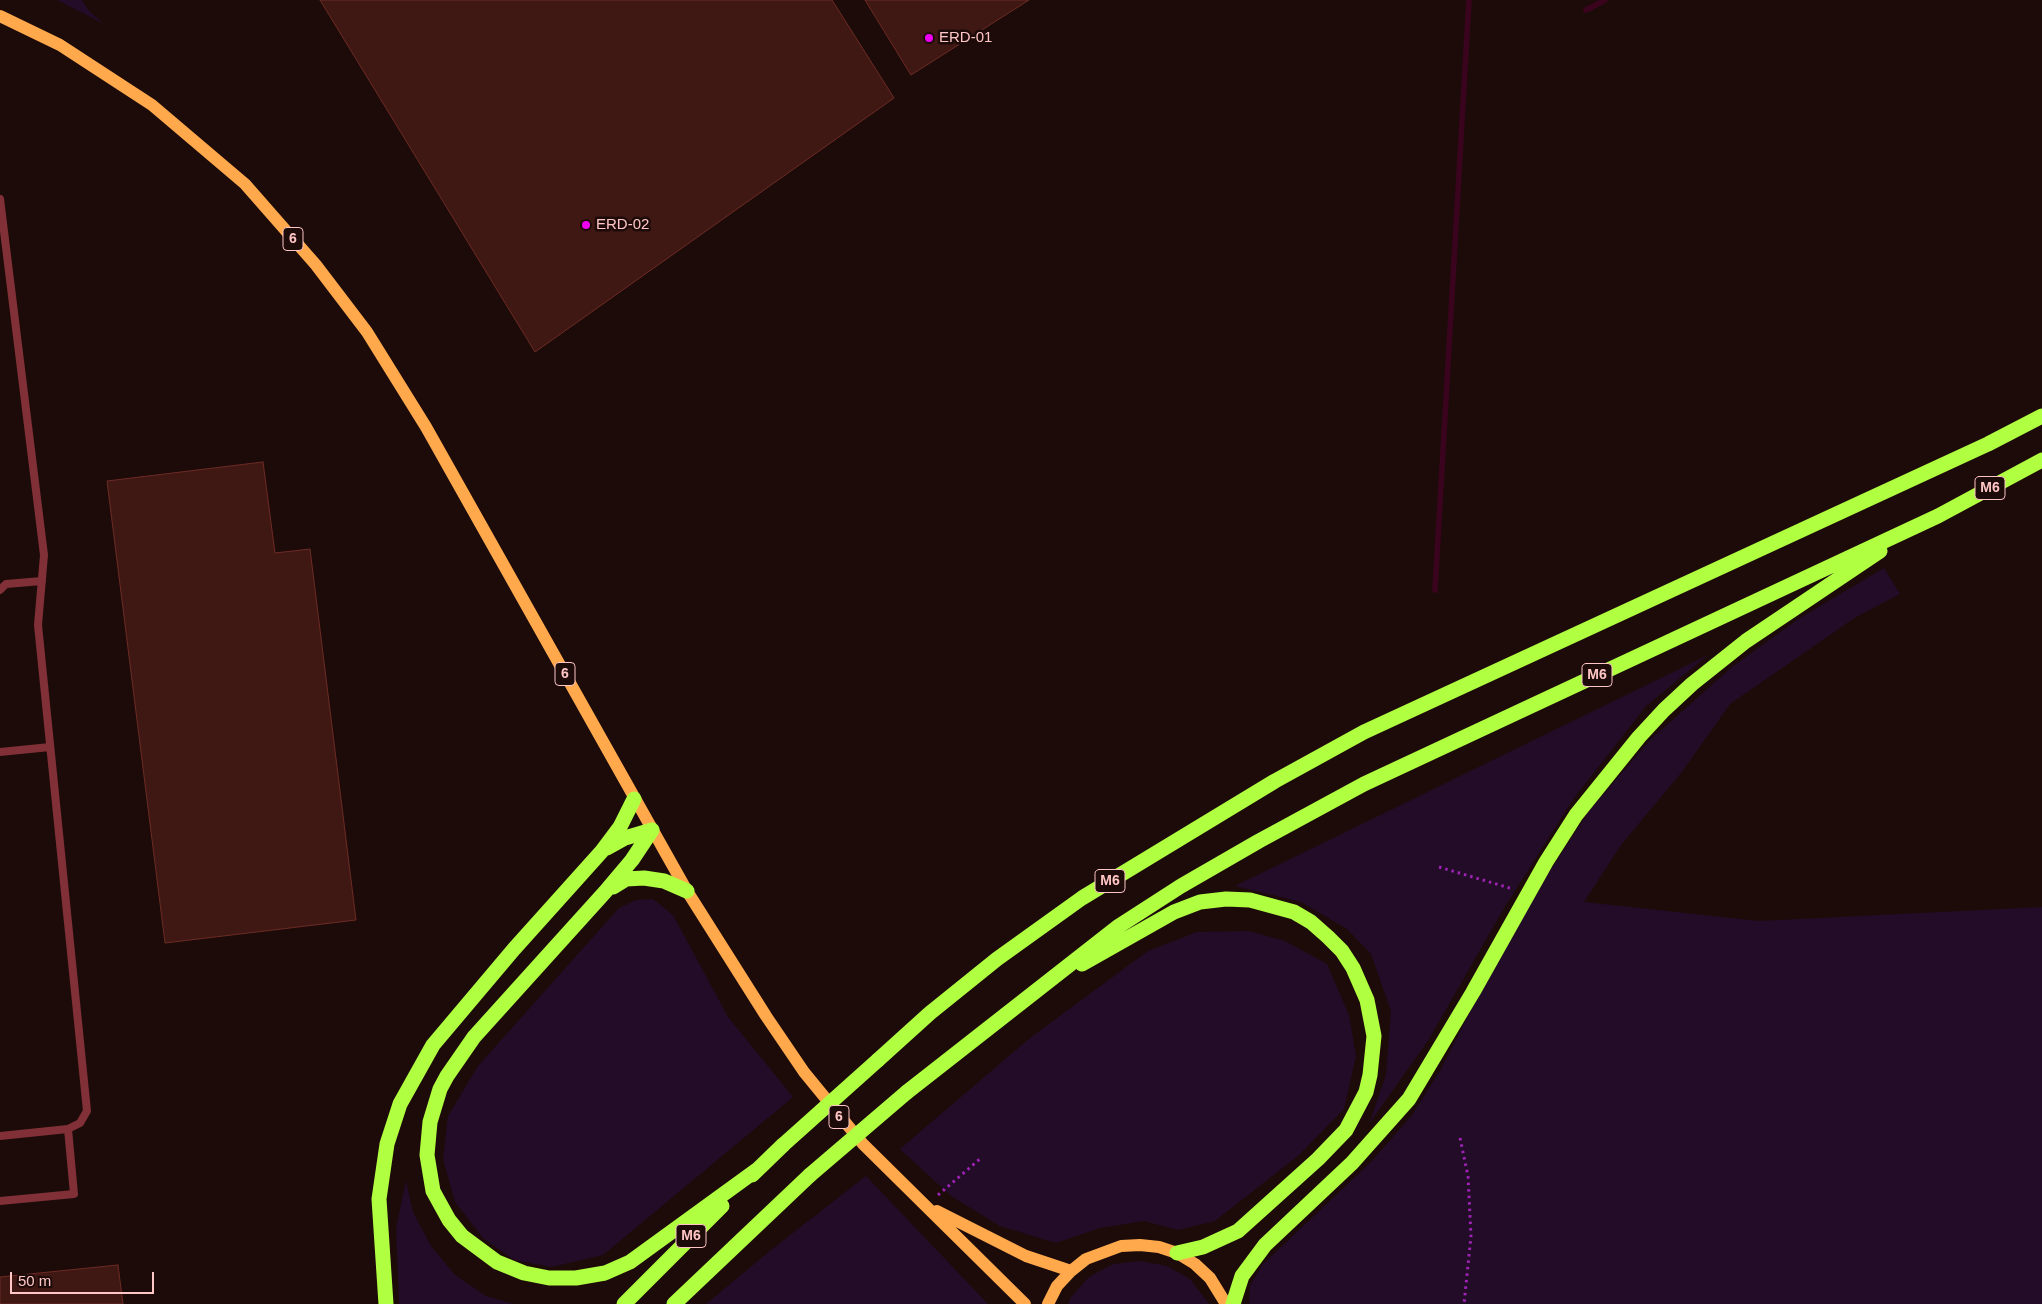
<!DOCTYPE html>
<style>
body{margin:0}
#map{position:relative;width:2042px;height:1304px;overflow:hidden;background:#1d0b0a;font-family:Arial,sans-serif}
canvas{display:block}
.scale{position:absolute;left:10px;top:1272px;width:144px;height:22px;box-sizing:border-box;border:2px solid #ffc6c5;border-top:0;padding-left:6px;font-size:15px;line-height:18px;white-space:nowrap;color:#ffc6c5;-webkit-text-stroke:4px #1d0b0a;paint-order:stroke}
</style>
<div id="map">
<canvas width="2042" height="1304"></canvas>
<div class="scale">50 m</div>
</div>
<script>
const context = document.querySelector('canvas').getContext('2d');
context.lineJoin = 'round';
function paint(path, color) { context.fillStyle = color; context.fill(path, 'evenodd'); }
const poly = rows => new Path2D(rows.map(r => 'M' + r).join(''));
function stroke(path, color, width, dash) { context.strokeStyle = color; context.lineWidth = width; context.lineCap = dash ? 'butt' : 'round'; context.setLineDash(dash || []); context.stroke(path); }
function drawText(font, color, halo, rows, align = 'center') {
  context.font = font + ' Arial,sans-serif'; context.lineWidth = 5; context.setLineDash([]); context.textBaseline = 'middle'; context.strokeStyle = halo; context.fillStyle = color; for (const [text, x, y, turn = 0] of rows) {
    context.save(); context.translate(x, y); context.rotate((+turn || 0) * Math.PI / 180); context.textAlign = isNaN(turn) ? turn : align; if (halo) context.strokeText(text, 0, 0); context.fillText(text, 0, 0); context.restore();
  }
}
paint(poly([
 [57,0,82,0,89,11,104,24],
 [1884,568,1900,594,1856,617,1730,704,1681,773,1621,845,1584,902,1759,921,2042,907,2042,1304,1249,1304,1250,1286,1262,1265,1372,1161,1412,1115,1440,1071,1478,996,1544,880,1589,811,1650,740,1732,667,1800,618],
 [1708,655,1646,706,1574,798,1504,908,1429,1039,1369,1124,1386,1075,1391,1011,1371,954,1347,929,1301,902,1235,886],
 [653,899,673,915,728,1017,793,1097,603,1255,551,1267,514,1260,483,1238,455,1202,443,1159,448,1116,478,1066,619,908,636,900],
 [1249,931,1285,941,1327,964,1349,1015,1356,1056,1344,1109,1299,1155,1215,1221,1178,1230,1144,1221,1100,1228,1056,1243,1000,1226,951,1196,900,1149,1030,1038,1148,951,1197,932],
 [866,1176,988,1304,706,1304,771,1250],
 [406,1181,413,1212,431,1246,455,1275,486,1296,513,1304,399,1304,396,1228],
 [1140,1261,1167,1266,1190,1279,1209,1304,1068,1304,1071,1297,1089,1277,1113,1264]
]), '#230c27');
stroke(poly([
 [1586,10,1605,0],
 [1435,590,1469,0]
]), '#3b041e', 5.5);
const building = poly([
 [320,0,832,0,894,98,535,352,320,0],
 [865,0,1029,0,911,75,865,0],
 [263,462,275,553,310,549,356,920,165,943,107,481,263,462],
 [118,1265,123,1304,0,1304,0,1277,118,1265]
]);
paint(building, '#3f1814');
stroke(building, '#6e2b24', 1);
stroke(poly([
 [1439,867,1513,889],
 [1460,1138,1468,1176,1471,1236,1464,1304],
 [938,1195,981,1158]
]), '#9e22b6', 3, [2.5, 4]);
stroke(poly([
 [0,199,44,555,38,625,87,1111,80,1123,68,1129,0,1136],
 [0,590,6,584,42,581],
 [0,752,50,747],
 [0,1201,74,1194,68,1129]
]), '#803036', 8);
stroke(poly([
 [0,16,60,45,152,105,245,184,316,265,367,332,426,427,687,891,766,1016,804,1072,863,1144,1025,1304],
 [937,1211,1026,1256,1071,1271],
 [1048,1304,1057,1286,1071,1271,1086,1259,1121,1246,1140,1245,1159,1247,1177,1253,1195,1264,1210,1278,1226,1304]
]), '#ffa94c', 12);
stroke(poly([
 [652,830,632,860,605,892,474,1037,447,1076,440,1089,430,1122,427,1155,433,1191,449,1220,462,1236,497,1262,524,1273,549,1278,576,1278,605,1273,630,1262,758,1169],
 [607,848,625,838,652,830],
 [613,887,626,879,644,878,664,881,687,891],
 [1082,964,1174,912,1200,902,1226,899,1250,900,1294,912,1311,922,1328,937,1342,951,1353,968,1367,1000,1374,1036,1370,1075,1366,1092,1346,1130,1318,1159,1238,1231,1203,1247,1177,1253],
 [878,1060,930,1013,997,959,1082,898,1275,781,1364,732,1988,444,2042,416],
 [907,1092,1119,926,1181,886,1259,841,1364,784,1938,516,2042,460],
 [752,1175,783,1145],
 [386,1304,379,1199,387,1144,400,1104,433,1045,514,949,602,851,620,827,634,799],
 [624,1304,722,1206],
 [674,1304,810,1175],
 [1233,1304,1242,1276,1265,1245,1352,1163,1409,1099,1473,992,1546,862,1576,815,1639,737,1664,710,1692,684,1746,641,1880,551]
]), '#b0ff40', 15);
stroke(poly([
 [783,1145,878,1060],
 [810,1175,907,1092]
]), '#b0ff40', 15);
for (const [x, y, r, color] of [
 [929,38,5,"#ef00f0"],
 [586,225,5,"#ef00f0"]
]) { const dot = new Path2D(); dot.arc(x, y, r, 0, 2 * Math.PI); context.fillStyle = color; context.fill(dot); stroke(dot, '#1d0b0a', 2); }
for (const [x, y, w] of [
 [293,239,20],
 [1990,488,30],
 [565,674,20],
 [1597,675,30],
 [1110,881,30],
 [839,1117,20],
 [691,1236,30]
]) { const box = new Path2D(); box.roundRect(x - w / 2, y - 11.5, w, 23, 4); context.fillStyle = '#1d0b0a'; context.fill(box); stroke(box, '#ffc6c5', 1); }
drawText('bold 14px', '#ffc6c5', null, [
 ["6",293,239],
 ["M6",1990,488],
 ["6",565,674],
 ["M6",1597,675],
 ["M6",1110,881],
 ["6",839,1117],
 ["M6",691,1236]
]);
drawText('15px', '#ffc6c5', '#1d0b0a', [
 ["ERD-01",939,38],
 ["ERD-02",596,225]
], 'left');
</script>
